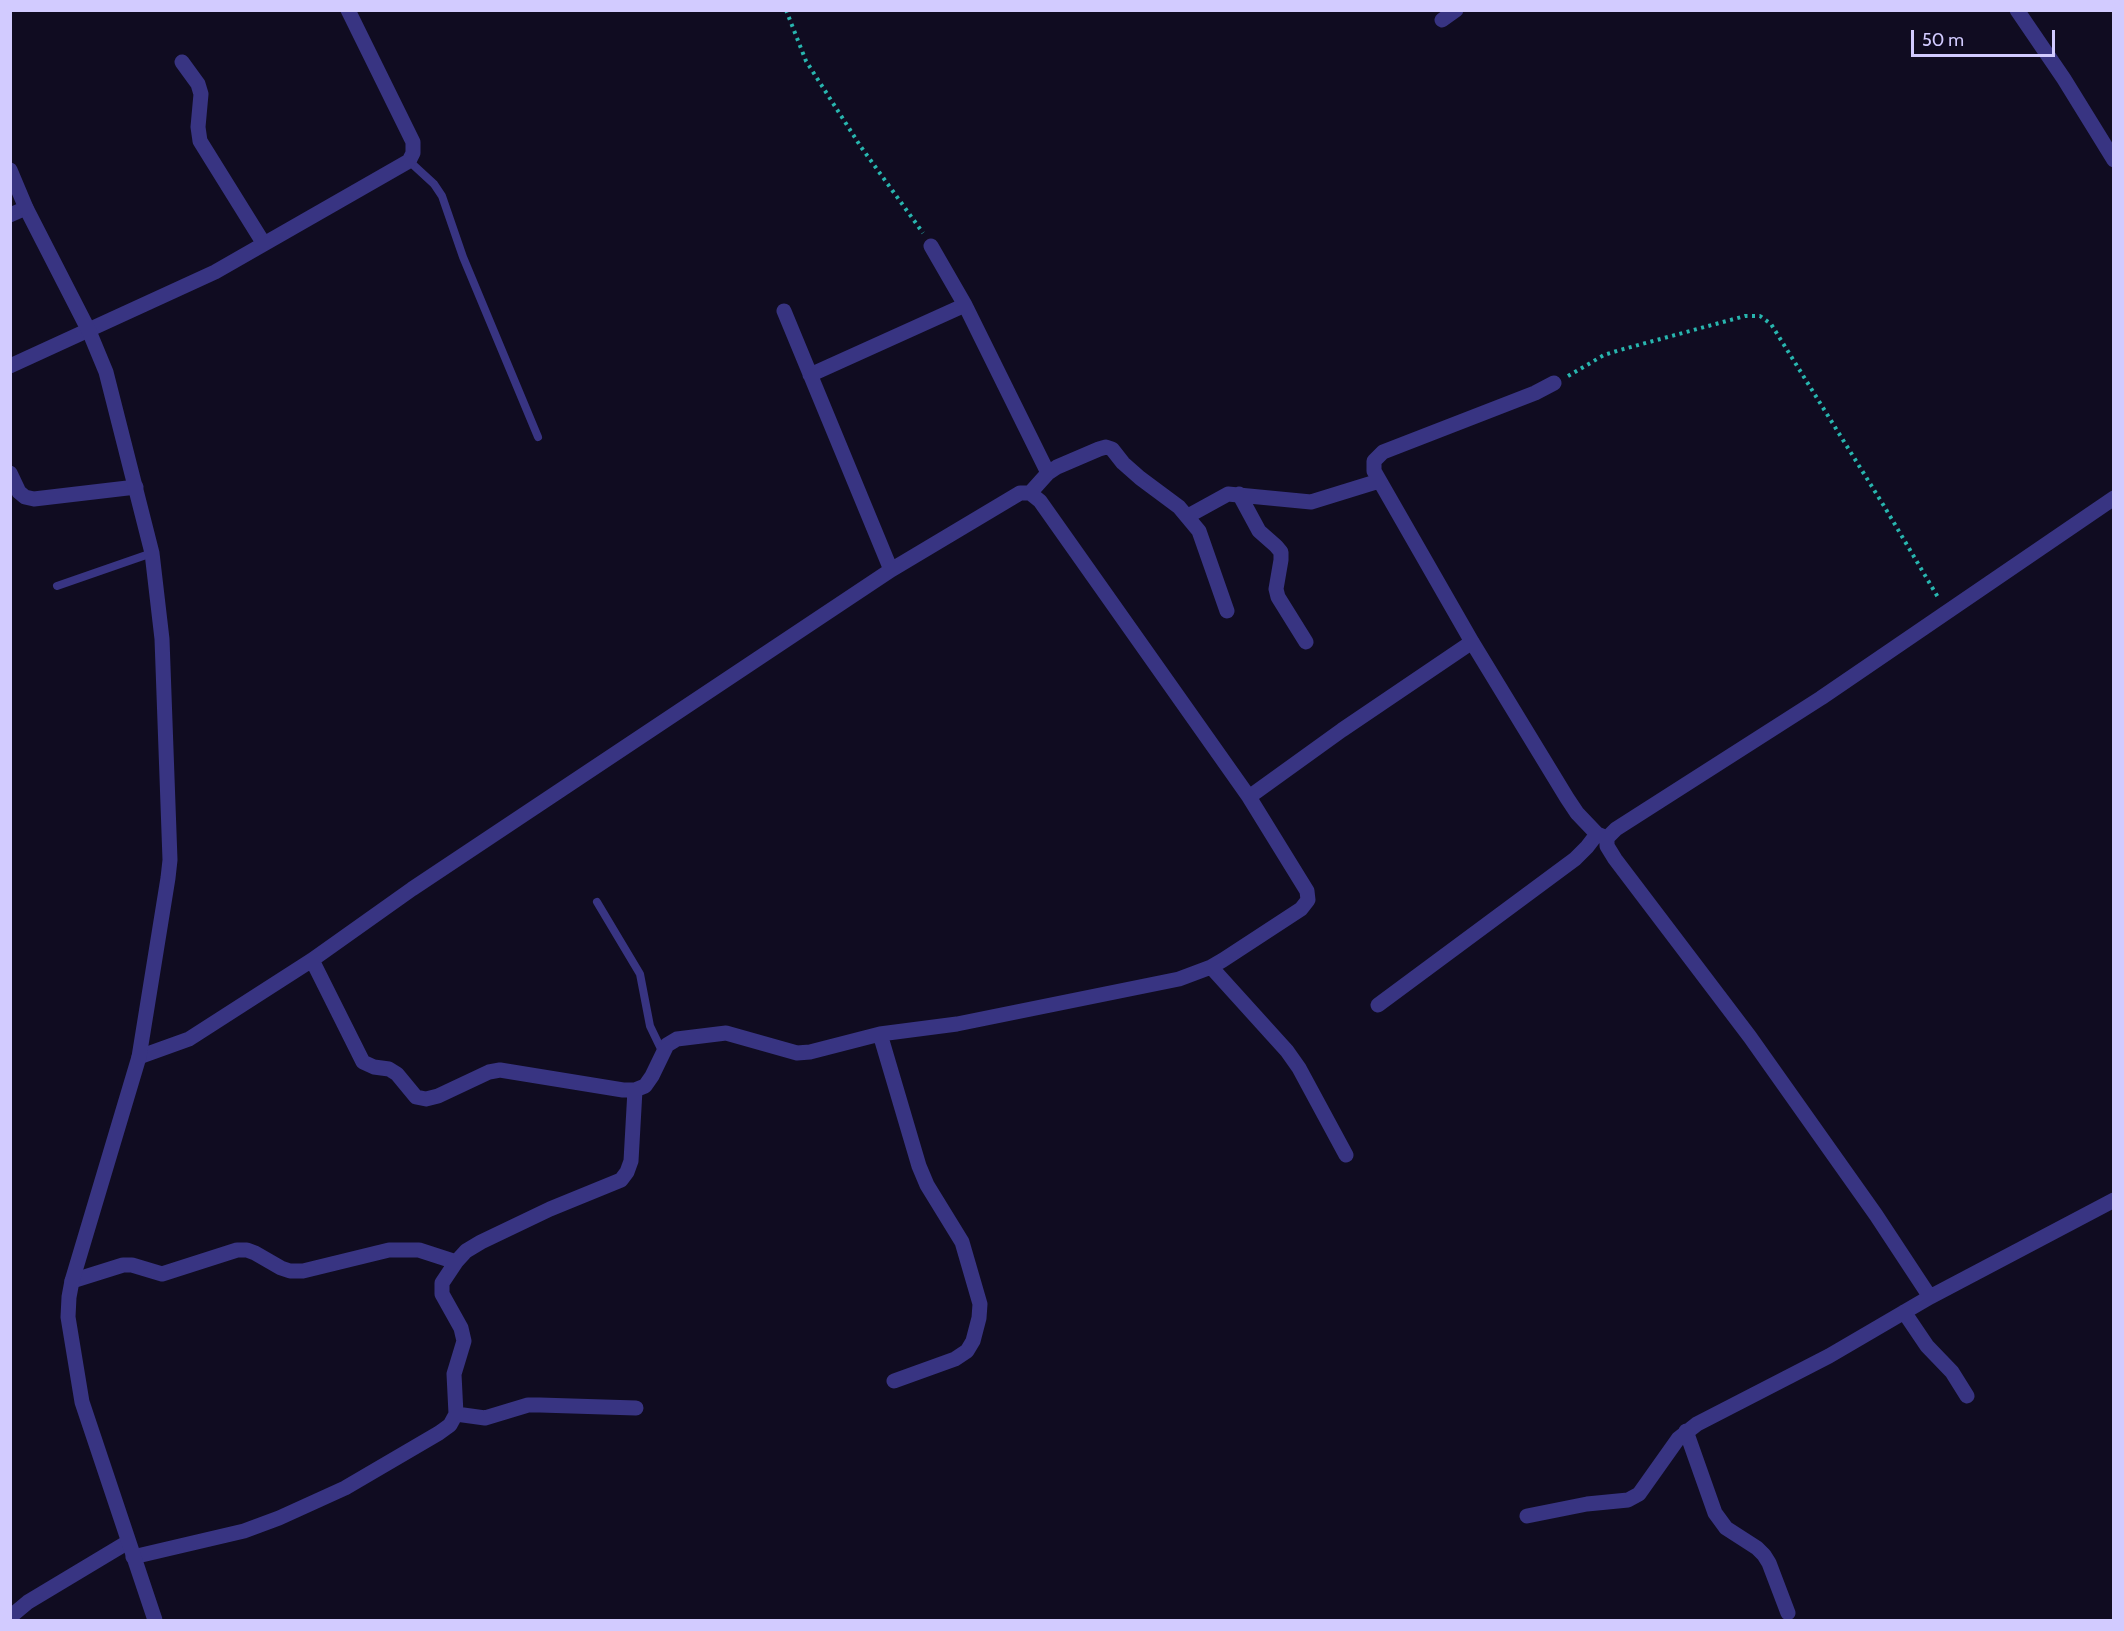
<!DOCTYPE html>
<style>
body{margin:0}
#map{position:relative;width:2124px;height:1631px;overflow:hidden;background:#100c21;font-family:Cabin,sans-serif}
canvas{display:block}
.frame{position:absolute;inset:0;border:12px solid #d2cbff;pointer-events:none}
.scale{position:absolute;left:1911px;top:30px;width:144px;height:27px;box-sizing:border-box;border:3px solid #d2cbff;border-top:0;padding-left:8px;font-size:18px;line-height:21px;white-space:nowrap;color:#d2cbff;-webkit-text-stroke:4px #100c21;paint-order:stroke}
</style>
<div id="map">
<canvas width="2124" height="1631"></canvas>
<div class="frame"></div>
<div class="scale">50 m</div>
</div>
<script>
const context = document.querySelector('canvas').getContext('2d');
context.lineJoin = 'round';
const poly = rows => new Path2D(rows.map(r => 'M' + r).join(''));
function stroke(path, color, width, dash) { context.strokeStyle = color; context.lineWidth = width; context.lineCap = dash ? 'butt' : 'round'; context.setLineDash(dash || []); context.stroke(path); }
stroke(poly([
 [786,10,806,61,861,147,923,233],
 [1568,376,1604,355,1620,350,1745,316,1760,316,1771,324,1884,506,1939,599]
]), '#28b6af', 4, [3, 4.5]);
stroke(poly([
 [409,161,434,184,442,196,463,257,538,437],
 [57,586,152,553],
 [597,902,640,974,650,1026,663,1053]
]), '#383482', 8);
stroke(poly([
 [2017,10,2064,79,2114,160],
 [1442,20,1456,10],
 [182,62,198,84,201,94,198,127,200,141,264,244],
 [10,215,26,208],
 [931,246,965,305,1048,473],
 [784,311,891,570],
 [10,366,215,272,409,161,413,153,413,142,348,10],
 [810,375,965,305],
 [1554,383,1535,393,1383,452,1374,461,1374,471,1472,642,1567,798,1577,813,1597,834,1607,838],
 [10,473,19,492,25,497,34,499,136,487],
 [1030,493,1048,473,1057,467,1099,449,1106,447,1112,449,1123,463,1140,478,1179,507,1199,531,1227,611],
 [1239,494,1259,531,1276,546,1281,552,1281,560,1276,589,1278,597,1306,642],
 [1188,516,1228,494,1311,502,1379,481],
 [1249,797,1342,730,1472,642],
 [1211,967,1287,1051,1299,1068,1346,1155],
 [1378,1005,1575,859,1587,847,1597,834],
 [880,1034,919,1166,927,1185,962,1242,980,1304,979,1318,973,1341,967,1351,955,1359,894,1381],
 [139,1057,189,1039,312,960,412,889,891,570,1020,493,1030,493,1040,501,1249,797,1307,891,1308,900,1301,909,1223,960,1211,967,1179,979,957,1024,880,1034,810,1052,797,1053,726,1033,677,1039,667,1045,652,1076,645,1086,635,1090,623,1090,500,1070,489,1072,438,1096,426,1099,416,1097,397,1074,389,1069,374,1067,363,1062,312,960],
 [72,1281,123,1265,132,1265,162,1274,237,1250,247,1250,255,1253,281,1268,290,1271,303,1271,389,1250,419,1250,456,1262],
 [1930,1297,1876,1215,1750,1037,1615,859,1607,846,1607,838,1616,829,1821,698,2114,498],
 [1904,1312,1927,1346,1952,1372,1967,1396],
 [456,1414,485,1418,528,1405,540,1405,636,1408],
 [1686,1431,1715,1513,1726,1528,1757,1548,1764,1555,1769,1563,1788,1613],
 [1527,1516,1587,1504,1628,1500,1639,1494,1678,1439,1697,1424,1829,1356,1930,1297,2114,1200],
 [133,1557,244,1531,279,1518,345,1488,439,1433,450,1425,456,1414,454,1374,464,1341,461,1328,442,1294,442,1283,456,1262,466,1251,481,1242,550,1209,621,1180,627,1172,631,1161,635,1090],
 [10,1617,28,1602,128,1542]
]), '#383482', 15);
stroke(poly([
 [10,170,26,208,89,331,106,372,152,553,162,639,170,860,168,878,139,1057,72,1281,69,1297,68,1317,82,1402,155,1620]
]), '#383482', 15);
</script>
